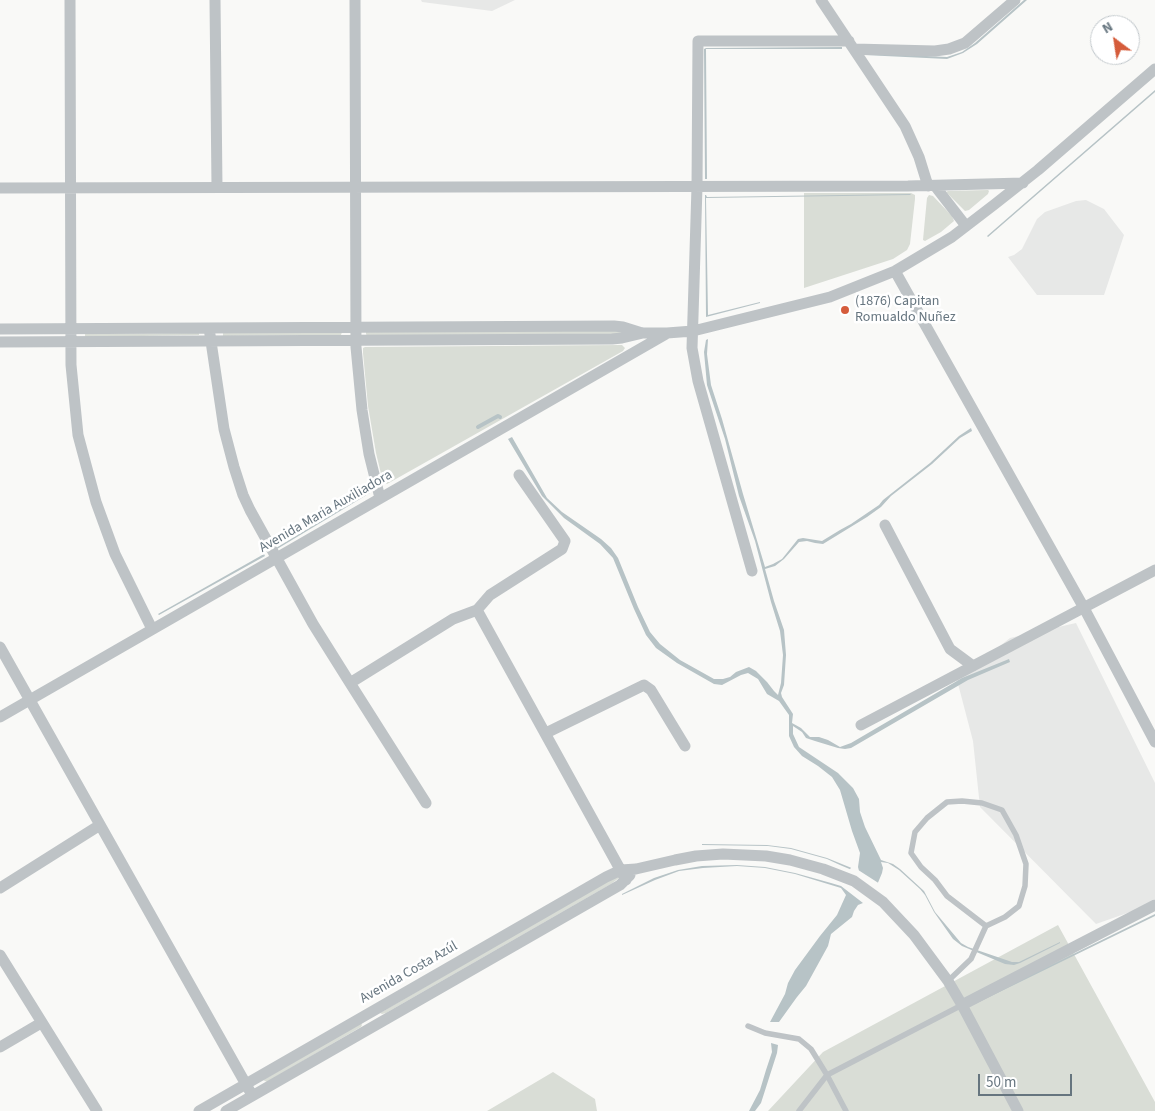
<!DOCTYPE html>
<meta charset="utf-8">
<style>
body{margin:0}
#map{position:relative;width:1155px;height:1111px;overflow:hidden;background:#f9f9f7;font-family:"Source Sans 3",sans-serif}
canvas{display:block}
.north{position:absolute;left:1090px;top:15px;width:50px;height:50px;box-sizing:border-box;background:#fff;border:1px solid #c2c8cc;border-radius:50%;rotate:329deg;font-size:14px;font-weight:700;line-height:20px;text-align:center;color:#66757f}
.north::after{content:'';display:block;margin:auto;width:18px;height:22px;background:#d55c3b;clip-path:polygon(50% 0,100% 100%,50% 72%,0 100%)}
.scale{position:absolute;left:978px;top:1074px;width:94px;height:22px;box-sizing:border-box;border:2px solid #66757f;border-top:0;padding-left:6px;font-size:15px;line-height:18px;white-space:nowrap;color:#66757f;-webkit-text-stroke:4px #fff;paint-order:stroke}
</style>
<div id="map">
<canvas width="1155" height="1111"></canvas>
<div class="north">N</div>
<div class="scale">50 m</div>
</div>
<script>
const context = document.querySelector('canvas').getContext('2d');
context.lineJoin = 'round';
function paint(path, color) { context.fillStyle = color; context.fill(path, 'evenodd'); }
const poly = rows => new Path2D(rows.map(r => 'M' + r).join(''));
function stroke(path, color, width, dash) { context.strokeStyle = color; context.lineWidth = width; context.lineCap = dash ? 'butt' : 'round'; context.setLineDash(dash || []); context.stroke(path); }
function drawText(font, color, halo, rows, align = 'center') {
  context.font = font + ' "Source Sans 3",sans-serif'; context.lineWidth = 5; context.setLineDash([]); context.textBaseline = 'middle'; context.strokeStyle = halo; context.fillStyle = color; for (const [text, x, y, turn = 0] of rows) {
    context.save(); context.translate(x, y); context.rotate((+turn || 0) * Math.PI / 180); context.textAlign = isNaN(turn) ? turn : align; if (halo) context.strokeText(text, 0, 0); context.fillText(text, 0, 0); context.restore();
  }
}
paint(poly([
 [421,0,515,0,492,11,422,2],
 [1086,200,1104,209,1124,235,1104,295,1037,295,1008,257,1014,255,1022,249,1037,219,1045,212,1076,201],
 [1076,623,1155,783,1155,899,1133,911,1096,924,980,807,973,741,957,680,1010,638]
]), '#e7e8e7');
paint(poly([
 [988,190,989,191,988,194,969,210,965,211,946,192,948,191],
 [804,193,911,193,915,195,915,199,910,244,907,250,893,259,804,288],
 [929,195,933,196,952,216,954,221,941,232,925,241,923,240,927,198],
 [622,329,622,334,367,336,366,334,366,332],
 [342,332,341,335,223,336,223,333],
 [199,333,199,335,85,337,85,334],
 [622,345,625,348,623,351,387,484,385,484,383,482,376,453,368,406,363,353,363,348,365,347],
 [619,876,619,878,611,884,386,1013,382,1014,380,1013,609,880],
 [1058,925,1155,1102,1155,1111,768,1111,823,1052],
 [361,1023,362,1025,361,1027,267,1082,263,1080],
 [553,1072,595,1099,597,1111,487,1111]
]), '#d9ddd6');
paint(poly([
 [1024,0,1027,0,977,44,963,53,947,59,864,55,864,53,947,57,962,52,975,43],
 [842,47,842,49,706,49,707,179,705,179,704,49,706,48],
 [1155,90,1155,92,988,237,987,236],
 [911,194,910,195,706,198,708,315,760,302,760,303,706,317,705,195,706,195,707,197],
 [708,339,707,354,711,385,722,419,743,494,765,567,773,564,782,559,798,539,803,538,822,541,840,530,851,524,879,505,883,500,930,463,959,436,971,428,972,431,960,438,932,464,891,496,881,507,867,517,823,544,815,543,807,541,799,542,784,559,775,566,765,569,774,601,784,630,786,655,784,685,781,693,782,697,793,714,792,723,801,728,810,737,819,737,828,740,840,747,851,743,962,678,1009,659,1010,662,968,680,851,748,845,749,838,748,815,741,806,738,802,732,793,726,793,734,799,747,838,773,853,788,859,799,860,812,865,827,881,860,893,864,900,869,924,891,935,912,961,943,968,947,1012,962,1019,962,1060,942,1060,943,1020,963,1014,965,1005,964,962,946,953,939,934,912,925,895,920,889,899,870,888,863,881,862,883,868,882,873,877,885,859,873,840,865,827,859,791,849,768,846,702,845,702,844,767,845,791,848,827,858,859,871,858,867,860,853,852,831,840,790,832,777,818,766,802,756,794,747,789,736,789,715,779,701,767,694,758,679,748,673,741,675,722,685,714,684,677,663,656,648,646,635,634,609,613,558,600,544,564,518,542,496,508,439,512,437,547,498,562,512,601,539,611,548,618,558,638,607,650,632,660,644,680,660,714,679,723,679,730,677,736,672,749,667,756,671,767,682,774,691,778,695,781,683,783,655,780,631,771,602,755,541,739,496,725,439,707,385,704,352,706,340],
 [369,492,370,493,277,549,276,548],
 [264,554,265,556,159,615,158,614],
 [737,865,765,867,795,873,831,883,841,886,863,903,858,905,854,911,852,917,831,934,828,946,806,986,797,997,779,1022,770,1022,785,994,788,983,795,970,820,936,837,915,846,895,841,888,795,874,765,868,737,866,703,868,679,871,655,880,622,895,622,894,654,878,678,870,702,866],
 [1155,914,1155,916,975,1004,975,1002],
 [771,1043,778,1045,777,1053,761,1103,755,1111,749,1111,760,1090,766,1070,772,1052]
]), '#b7c3c6');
paint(poly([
 [852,866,880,884,879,887,876,888,857,875,849,871]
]), '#f9f9f7');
stroke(poly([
 [478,427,498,416,500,417]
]), '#b7c3c6', 4);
stroke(poly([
 [948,981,971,959,986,926,1005,917,1019,906,1025,886,1026,864,1016,835,1002,810,982,803,962,801,947,802,927,818,915,832,911,853,921,867,935,880,947,896,986,926],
 [748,1026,765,1033,799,1039,811,1049,827,1075,846,1111],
 [799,1111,827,1075,962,1005]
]), '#bec3c6', 5.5);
stroke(poly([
 [70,0,71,365,78,435,96,502,115,554,152,629],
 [215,0,217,187],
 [355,0,356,347,362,410,369,454,380,498],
 [821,0,905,126,919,157,928,186],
 [854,49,935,51,949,49,965,43,1015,0],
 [935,186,966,226],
 [0,188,908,186,1023,183],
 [895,271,1084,608,1155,742],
 [209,328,224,429,234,467,243,495,250,510,313,624,350,683,453,619,477,610,626,880],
 [0,329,614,326,623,327,642,333],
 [0,342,612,339,622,338,643,333,667,333,693,331,830,297,895,271,952,237,995,204,1038,170,1155,69],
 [885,525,950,649,973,666],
 [752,571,698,381,692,348,697,187,698,41,849,41],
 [477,610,490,595,562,549,565,541,519,475],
 [0,647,252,1095],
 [350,683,426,803],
 [0,717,666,334],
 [861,725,1155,570],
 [546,733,644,685,651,690,685,746],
 [0,888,100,825],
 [0,955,97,1111],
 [962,1005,1155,905],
 [0,1047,41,1023],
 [199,1111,606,877,621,870,636,869,675,860,696,856,723,854,766,856,790,860,823,869,854,881,883,902,914,935,948,981,962,1005,1018,1111],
 [226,1111,620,885,630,875]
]), '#bec3c6', 11);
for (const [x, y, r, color] of [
 [845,310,5,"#d55c3b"]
]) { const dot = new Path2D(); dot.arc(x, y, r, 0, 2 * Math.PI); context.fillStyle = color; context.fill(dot); stroke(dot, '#fff', 2); }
drawText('14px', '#66757f', '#fff', [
 ["(1876) Capitan",855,302],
 ["Romualdo Nuñez",855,318]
], 'left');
drawText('14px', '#66757f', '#fff', [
 ["Avenida Maria Auxiliadora",326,512,-30],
 ["Avenida Costa Azúl",409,973,-30]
]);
</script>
